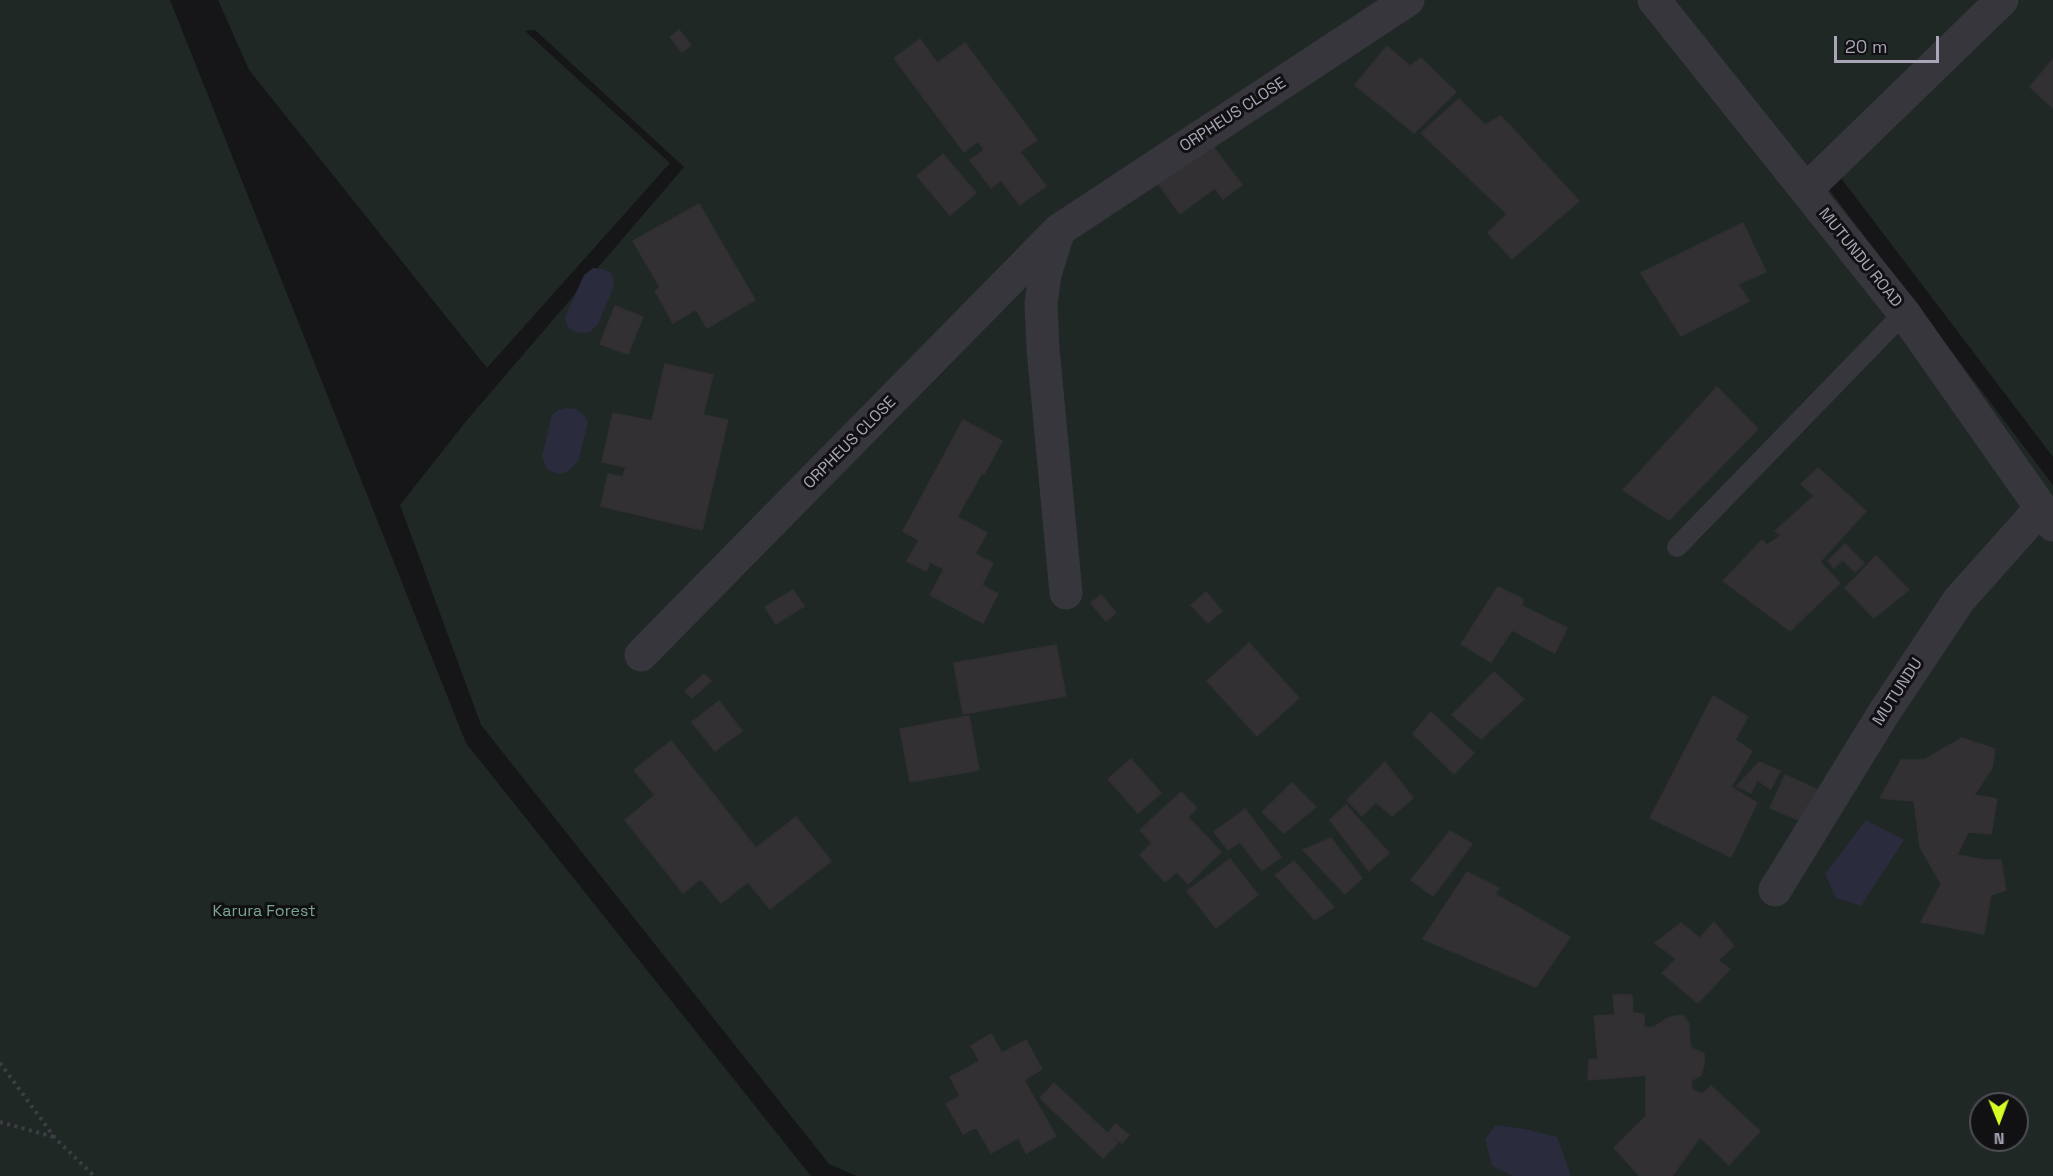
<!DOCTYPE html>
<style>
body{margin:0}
#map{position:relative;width:2053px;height:1176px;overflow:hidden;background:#161517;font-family:"Space Grotesk",sans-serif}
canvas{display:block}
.north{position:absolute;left:1969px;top:1092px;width:60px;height:60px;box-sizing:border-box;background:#111012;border:2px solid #4e4c54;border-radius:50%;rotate:179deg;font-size:16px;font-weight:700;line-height:24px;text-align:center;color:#aaa6b8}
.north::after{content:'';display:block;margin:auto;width:21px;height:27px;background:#d5ff25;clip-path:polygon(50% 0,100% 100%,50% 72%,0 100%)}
.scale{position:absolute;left:1834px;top:36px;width:105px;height:27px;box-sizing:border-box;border:3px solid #aaa6b8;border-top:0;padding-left:8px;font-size:18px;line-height:21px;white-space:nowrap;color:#aaa6b8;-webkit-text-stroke:4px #111012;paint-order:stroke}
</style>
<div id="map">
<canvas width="2053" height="1176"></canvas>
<div class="north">N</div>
<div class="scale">20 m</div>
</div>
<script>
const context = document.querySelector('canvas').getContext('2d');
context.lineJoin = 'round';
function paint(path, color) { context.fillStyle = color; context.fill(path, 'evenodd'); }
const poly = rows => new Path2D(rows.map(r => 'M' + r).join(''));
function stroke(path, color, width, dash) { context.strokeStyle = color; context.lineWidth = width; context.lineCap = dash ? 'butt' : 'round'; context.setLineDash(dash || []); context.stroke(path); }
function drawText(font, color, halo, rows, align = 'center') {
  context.font = font + ' "Space Grotesk",sans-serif'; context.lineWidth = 6; context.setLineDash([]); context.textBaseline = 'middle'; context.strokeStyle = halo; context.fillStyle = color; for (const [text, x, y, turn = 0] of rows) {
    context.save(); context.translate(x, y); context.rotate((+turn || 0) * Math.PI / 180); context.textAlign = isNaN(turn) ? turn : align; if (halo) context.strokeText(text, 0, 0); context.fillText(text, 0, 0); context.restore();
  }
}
paint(poly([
 [0,0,170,0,466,743,811,1176,0,1176],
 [218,0,2053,0,2053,457,1828,161,1809,163,2053,485,2053,1176,857,1176,829,1164,481,725,400,505,467,420,684,167,535,30,525,31,670,163,487,368,249,70],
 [1981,1104,2017,1104,2017,1140,1981,1140]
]), '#1f2825');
paint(poly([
 [593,268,603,269,611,273,614,281,612,291,598,324,590,332,578,333,568,328,565,317,584,275],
 [567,408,575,409,583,414,588,421,579,460,567,472,558,474,547,469,542,456,552,415,558,410],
 [1866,820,1904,840,1861,906,1836,898,1825,874],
 [1496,1125,1525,1129,1557,1137,1571,1176,1513,1176,1492,1166,1485,1139]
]), '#2a2b3c');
const building = poly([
 [679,30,691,45,682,52,670,37,679,30],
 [920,39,937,63,965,43,1037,140,1020,152,1046,186,1020,205,1001,180,991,188,970,160,984,150,978,141,964,152,894,58,920,39],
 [1387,46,1410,66,1421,58,1456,92,1414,133,1355,85,1387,46],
 [2053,59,2053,108,2030,87,2053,59],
 [1459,99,1485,125,1501,116,1579,201,1512,259,1488,233,1507,214,1421,133,1459,99],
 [1211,144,1242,185,1223,199,1215,188,1180,214,1158,183,1211,144],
 [943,154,976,193,950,215,917,176,943,154],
 [699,204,755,300,707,328,696,309,673,323,655,291,660,287,633,241,699,204],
 [1743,223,1766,272,1738,284,1749,301,1681,336,1641,273,1743,223],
 [615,306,643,317,628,354,600,344,615,306],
 [665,364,713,375,703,415,728,420,702,530,601,506,608,474,623,477,626,467,602,462,613,413,652,421,665,364],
 [1717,387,1758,429,1669,520,1623,490,1717,387],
 [963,420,1002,441,984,474,982,473,957,517,987,533,975,554,993,563,982,585,998,594,983,623,930,595,944,569,930,562,926,571,907,561,919,540,903,531,963,420],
 [1818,468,1866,511,1820,562,1840,583,1790,631,1723,581,1762,540,1767,545,1781,536,1775,531,1814,496,1801,484,1818,468],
 [1845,544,1864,563,1855,572,1843,560,1834,568,1828,561,1845,544],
 [1876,556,1909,590,1874,618,1845,588,1876,556],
 [1498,587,1523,599,1522,606,1567,628,1555,653,1512,630,1491,662,1461,644,1498,587],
 [793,590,804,606,776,624,765,607,793,590],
 [1206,592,1222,611,1208,623,1191,605,1206,592],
 [1101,595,1116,613,1106,621,1091,603,1101,595],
 [1249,643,1299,698,1257,736,1207,681,1249,643],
 [1056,645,1066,696,963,714,954,663,1056,645],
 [1494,672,1524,699,1481,739,1452,715,1494,672],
 [704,674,711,681,692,698,685,691,704,674],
 [1713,696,1748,717,1735,740,1752,751,1731,787,1757,803,1731,857,1650,818,1713,696],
 [719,701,742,731,715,751,692,722,719,701],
 [1431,712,1474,753,1454,774,1413,734,1431,712],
 [969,716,979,770,910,782,900,729,969,716],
 [1962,738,1995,749,1992,768,1974,795,1997,799,1991,834,1968,832,1957,855,1984,860,2001,860,2006,890,1991,895,1984,934,1921,922,1941,884,1920,847,1914,801,1880,798,1901,760,1924,760,1962,738],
 [671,741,756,848,796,817,831,861,770,909,748,882,721,903,701,879,683,893,625,820,655,795,634,770,671,741],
 [1131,759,1161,793,1138,813,1108,779,1131,759],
 [1385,762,1413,798,1392,816,1376,802,1362,816,1347,800,1385,762],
 [1759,762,1780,771,1771,789,1757,780,1751,793,1737,786,1759,762],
 [1785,775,1823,792,1806,823,1770,808,1785,775],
 [1292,783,1316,807,1284,833,1262,812,1292,783],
 [1181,792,1197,808,1188,817,1221,852,1188,884,1177,872,1165,882,1140,855,1152,843,1140,830,1181,792],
 [1346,805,1389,853,1369,871,1330,820,1346,805],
 [1245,809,1281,857,1262,871,1240,842,1228,850,1214,832,1245,809],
 [1450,831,1472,844,1433,896,1411,880,1450,831],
 [1331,838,1362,878,1345,894,1303,850,1331,838],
 [1230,859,1258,895,1216,928,1187,891,1230,859],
 [1294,861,1334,907,1315,920,1275,875,1294,861],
 [1467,872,1499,888,1495,894,1570,937,1536,987,1423,939,1467,872],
 [1714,922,1734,946,1718,960,1730,969,1698,1003,1662,973,1676,959,1655,943,1681,923,1700,938,1714,922],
 [1613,995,1632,995,1633,1013,1644,1014,1644,1028,1654,1027,1668,1018,1676,1016,1683,1016,1689,1024,1690,1047,1704,1054,1704,1065,1701,1075,1691,1081,1692,1089,1702,1094,1711,1086,1760,1131,1729,1165,1700,1137,1672,1176,1640,1176,1614,1148,1646,1116,1646,1075,1588,1080,1589,1060,1598,1059,1594,1016,1615,1015,1613,995],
 [991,1034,1002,1053,1026,1040,1042,1069,1024,1080,1056,1136,1026,1153,1018,1138,991,1153,976,1127,963,1134,946,1104,960,1096,950,1077,980,1061,971,1046,991,1034],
 [1054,1083,1118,1143,1103,1158,1040,1098,1054,1083],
 [1116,1124,1129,1135,1122,1143,1108,1133,1116,1124]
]);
paint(building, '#323033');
stroke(building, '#312f33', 1.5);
stroke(poly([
 [0,1063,55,1138,94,1176],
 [0,1122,54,1137]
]), '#3e3c44', 4, [3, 4.5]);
stroke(poly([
 [1677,547,1904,313]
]), '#38363d', 20);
stroke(poly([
 [1654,0,1904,313,2053,525],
 [1806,190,2002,0],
 [1066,593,1043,349,1041,304,1045,274,1059,230,1408,0],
 [641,655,1056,233],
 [1775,890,1885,711,1959,600,2041,508]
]), '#38363d', 33);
drawText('16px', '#aaa6b8', '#111012', [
 ["ORPHEUS CLOSE",1233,115,-33],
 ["MUTUNDU ROAD",1860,258,51],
 ["ORPHEUS CLOSE",850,443,-45],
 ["MUTUNDU",1898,692,-57]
]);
drawText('16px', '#7ba594', '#111012', [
 ["Karura Forest",264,912]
]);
</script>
